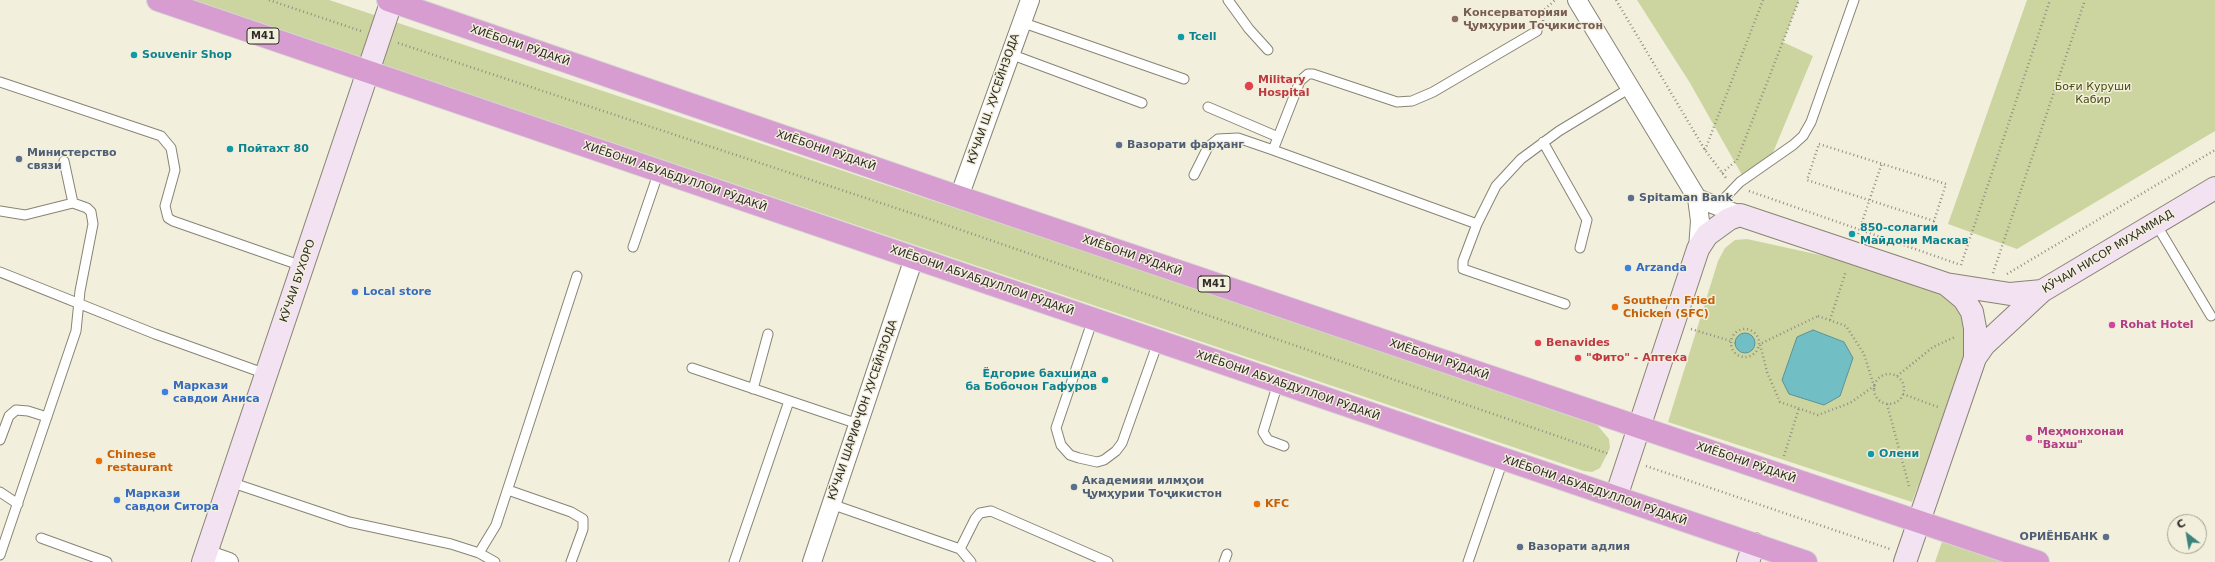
<!DOCTYPE html>
<meta charset="utf-8">
<style>
body{margin:0}
#map{position:relative;width:2215px;height:562px;overflow:hidden;background:#f3efdd;font-family:"DejaVu Sans",sans-serif}
canvas{display:block}
.north{position:absolute;left:2167px;top:514px;width:40px;height:40px;box-sizing:border-box;background:#f3efdd;border:1px solid #a4a193;border-radius:50%;rotate:329deg;font-size:11px;font-weight:700;line-height:16px;text-align:center;color:#2d2b25}
.north::after{content:'';display:block;margin:auto;width:14px;height:18px;background:#3c837c;clip-path:polygon(50% 0,100% 100%,50% 72%,0 100%)}
</style>
<div id="map">
<canvas width="2215" height="562"></canvas>
<div class="north">С</div>
</div>
<script>
const context = document.querySelector('canvas').getContext('2d');
context.lineJoin = 'round';
function paint(path, color) { context.fillStyle = color; context.fill(path, 'evenodd'); }
const poly = rows => new Path2D(rows.map(r => 'M' + r).join(''));
function stroke(path, color, width, dash) { context.strokeStyle = color; context.lineWidth = width; context.lineCap = dash ? 'butt' : 'round'; context.setLineDash(dash || []); context.stroke(path); }
function drawText(font, color, halo, rows, align = 'center') {
  context.font = font + ' "DejaVu Sans",sans-serif'; context.lineWidth = 3; context.setLineDash([]); context.textBaseline = 'middle'; context.strokeStyle = halo; context.fillStyle = color; for (const [text, x, y, turn = 0] of rows) {
    context.save(); context.translate(x, y); context.rotate((+turn || 0) * Math.PI / 180); context.textAlign = isNaN(turn) ? turn : align; if (halo) context.strokeText(text, 0, 0); context.fillText(text, 0, 0); context.restore();
  }
}
paint(poly([
 [190,0,329,0,1593,420,1609,439,1610,448,1600,468,1592,472,1584,471],
 [1637,0,1799,0,1783,42,1813,56,1772,155,1742,175,1690,83],
 [2027,0,2215,0,2215,131,2017,249,1948,224],
 [1747,239,1852,262,1945,293,1959,311,1965,330,1968,355,1912,502,1668,422,1718,261,1725,248,1735,240],
 [1943,539,2010,562,1935,562]
]), '#ccd59f');
const water = poly([
 [1813,330,1844,342,1853,358,1840,396,1824,405,1789,394,1782,380,1797,337,1813,330],
 '1735 343a10 10 0 1 1 20 0a10 10 0 1 1-20 0Z'
]);
paint(water, '#71bec5');
stroke(water, '#5d9295', 1);
const lane = poly([
 [1228,0,1249,29,1268,50],
 [1021,22,1184,79],
 [1537,31,1433,92,1412,101,1397,102,1313,74,1308,74,1300,81,1273,150,1477,224,1496,186,1521,159,1559,131,1630,88],
 [1010,54,1142,103],
 [0,82,161,136,171,148,175,170,165,206,168,218,173,221,302,266],
 [1208,107,1278,137],
 [1543,142,1587,220,1580,248],
 [64,161,73,203],
 [1194,175,1208,147,1218,139,1238,138,1273,150],
 [1717,206,1740,182,1793,145,1803,136,1811,122,1854,0],
 [0,211,25,215,73,203,87,208,91,212,93,224,80,291,76,331,0,555],
 [1477,224,1463,261,1463,269,1565,304],
 [2156,224,2211,316],
 [633,247,659,171],
 [0,272,155,334,266,374],
 [1093,319,1056,428,1061,445,1070,455,1079,458,1097,462,1104,460,1116,451,1122,443,1158,342],
 [692,368,858,424],
 [1278,383,1263,432,1268,440,1284,446],
 [753,389,768,334],
 [0,440,9,416,16,410,28,411,47,417],
 [230,482,349,522,451,544,479,553,496,525,577,276],
 [508,490,571,512,583,519,583,529,571,562],
 [0,492,18,504],
 [831,504,960,549,975,519,980,513,991,511,1108,562],
 [41,538,107,562],
 [960,549,971,562],
 [479,553,495,562],
 [734,562,789,401],
 [1224,562,1227,554],
 [1468,562,1503,460]
]);
const street = poly([
 [1577,0,1697,198,1700,221,1698,249],
 [959,197,1030,0],
 [1697,198,1740,215],
 [206,554,229,562],
 [812,562,914,258]
]);
const secondary = poly([
 [1946,284,1964,299,1972,312,1975,328,1975,358],
 [1616,497,1698,249,1707,235,1729,219,1740,215,1946,284,2010,294,2042,291],
 [203,562,392,0],
 [1748,562,1754,544],
 [1905,562,1975,358,1984,345,2042,291,2215,188]
]);
const highway = poly([
 [158,0,1806,562],
 [388,0,959,197,2038,562]
]);
stroke(lane, '#888474', 11);
stroke(street, '#888474', 20);
stroke(secondary, '#888474', 24);
stroke(highway, '#d5d5d3', 24);
stroke(poly([
 [269,0,361,31],
 [1616,0,1705,150,1726,178],
 [1543,21,1544,10,1555,0],
 [398,43,935,221,1609,454],
 [1819,144,1946,184,1934,221,1807,180,1819,144],
 [1705,150,1763,0],
 [1722,173,1737,160,1799,0],
 [1749,191,1958,264],
 [1858,234,1882,163],
 [1961,265,2050,0],
 [1993,273,2085,0],
 [2007,274,2215,150],
 [1818,316,1846,326,1864,354,1874,386,1850,403,1818,415,1780,402,1767,372,1760,344,1818,316],
 [1830,320,1846,271],
 '1731 343a14 14 0 1 1 28 0a14 14 0 1 1-28 0Z',
 [1691,329,1731,341],
 '1874 389a15 15 0 1 1 30 0a15 15 0 1 1-30 0Z',
 [1897,376,1933,347,1955,337],
 [1903,394,1938,407],
 [1887,404,1909,486],
 [1784,456,1799,408],
 [1646,466,1890,549]
]), '#918e82', 2.5, [1, 3]);
stroke(lane, '#fff', 9);
stroke(street, '#fff', 18);
stroke(secondary, '#f3e2f1', 22);
stroke(highway, '#d79dd0', 22);
for (const [x, y, r, color] of [
 [1455,19,4,"#8d6e63"],
 [1181,37,4,"#0f9aa8"],
 [134,55,4,"#0f9aa8"],
 [1249,86,5,"#e0444e"],
 [1119,145,4,"#5c6f8a"],
 [230,149,4,"#0f9aa8"],
 [19,159,4,"#5c6f8a"],
 [1631,198,4,"#5c6f8a"],
 [1852,234,4,"#0f9aa8"],
 [1628,268,4,"#3f7fe0"],
 [355,292,4,"#3f7fe0"],
 [1615,307,4,"#e8710a"],
 [2112,325,4,"#d1479c"],
 [1538,343,4,"#e0444e"],
 [1578,358,4,"#e0444e"],
 [1105,380,4,"#0f9aa8"],
 [165,392,4,"#3f7fe0"],
 [2029,438,4,"#d1479c"],
 [1871,454,4,"#0f9aa8"],
 [99,461,4,"#e8710a"],
 [1074,487,4,"#5c6f8a"],
 [117,500,4,"#3f7fe0"],
 [1257,504,4,"#e8710a"],
 [2106,537,4,"#5c6f8a"],
 [1520,547,4,"#5c6f8a"]
]) { const dot = new Path2D(); dot.arc(x, y, r, 0, 2 * Math.PI); context.fillStyle = color; context.fill(dot); stroke(dot, '#f3efdd', 1.5); }
for (const [x, y, w] of [
 [263,36,32],
 [1214,284,32]
]) { const box = new Path2D(); box.roundRect(x - w / 2, y - 8, w, 16, 3); context.fillStyle = '#f3efdd'; context.fill(box); stroke(box, '#2d2b25', 1); }
drawText('bold 10px', '#2d2b25', null, [
 ["M41",263,36],
 ["M41",1214,284]
]);
drawText('bold 11px', '#785e54', '#f3efdd', [
 ["Консерваторияи",1463,13],
 ["Ҷумҳурии Тоҷикистон",1463,26]
], 'left');
drawText('bold 11px', '#0d838f', '#f3efdd', [
 ["Tcell",1189,37],
 ["Souvenir Shop",142,55],
 ["Пойтахт 80",238,149],
 ["850-солагии",1860,228],
 ["Майдони Маскав",1860,241],
 ["Ёдгорие бахшида",1097,374,"right"],
 ["ба Бобочон Гафуров",1097,387,"right"],
 ["Олени",1879,454]
], 'left');
drawText('11px', '#2d2b25', '#f3efdd', [
 ["ХИЁБОНИ РӮДАКӢ",520,46,19],
 ["КӮЧАИ Ш. ҲУСЕЙНЗОДА",994,99,-71],
 ["ХИЁБОНИ РӮДАКӢ",826,151,19],
 ["ХИЁБОНИ АБУАБДУЛЛОИ РӮДАКӢ",675,177,19],
 ["КӮЧАИ НИСОР МУҲАММАД",2108,252,-31],
 ["ХИЁБОНИ РӮДАКӢ",1132,256,19],
 ["КӮЧАИ БУХОРО",298,281,-71],
 ["ХИЁБОНИ АБУАБДУЛЛОИ РӮДАКӢ",982,281,19],
 ["ХИЁБОНИ РӮДАКӢ",1439,360,19],
 ["ХИЁБОНИ АБУАБДУЛЛОИ РӮДАКӢ",1288,386,19],
 ["КӮЧАИ ШАРИФҶОН ҲУСЕЙНЗОДА",863,410,-71],
 ["ХИЁБОНИ РӮДАКӢ",1746,463,19],
 ["ХИЁБОНИ АБУАБДУЛЛОИ РӮДАКӢ",1595,491,19]
]);
drawText('bold 11px', '#be3a42', '#f3efdd', [
 ["Military",1258,80],
 ["Hospital",1258,93],
 ["Benavides",1546,343],
 ["\"Фито\" - Аптека",1586,358]
], 'left');
drawText('11px', '#484f0c', '#f3efdd', [
 ["Боғи Куруши",2093,87],
 ["Кабир",2093,100]
]);
drawText('bold 11px', '#4e5e75', '#f3efdd', [
 ["Вазорати фарҳанг",1127,145],
 ["Министерство",27,153],
 ["связи",27,166],
 ["Spitaman Bank",1639,198],
 ["Академияи илмҳои",1082,481],
 ["Ҷумҳурии Тоҷикистон",1082,494],
 ["ОРИЁНБАНК",2098,537,"right"],
 ["Вазорати адлия",1528,547]
], 'left');
drawText('bold 11px', '#366cbe', '#f3efdd', [
 ["Arzanda",1636,268],
 ["Local store",363,292],
 ["Маркази",173,386],
 ["савдои Аниса",173,399],
 ["Маркази",125,494],
 ["савдои Ситора",125,507]
], 'left');
drawText('bold 11px', '#c56008', '#f3efdd', [
 ["Southern Fried",1623,301],
 ["Chicken (SFC)",1623,314],
 ["Chinese",107,455],
 ["restaurant",107,468],
 ["KFC",1265,504]
], 'left');
drawText('bold 11px', '#b23c85', '#f3efdd', [
 ["Rohat Hotel",2120,325],
 ["Меҳмонхонаи",2037,432],
 ["\"Вахш\"",2037,445]
], 'left');
</script>
